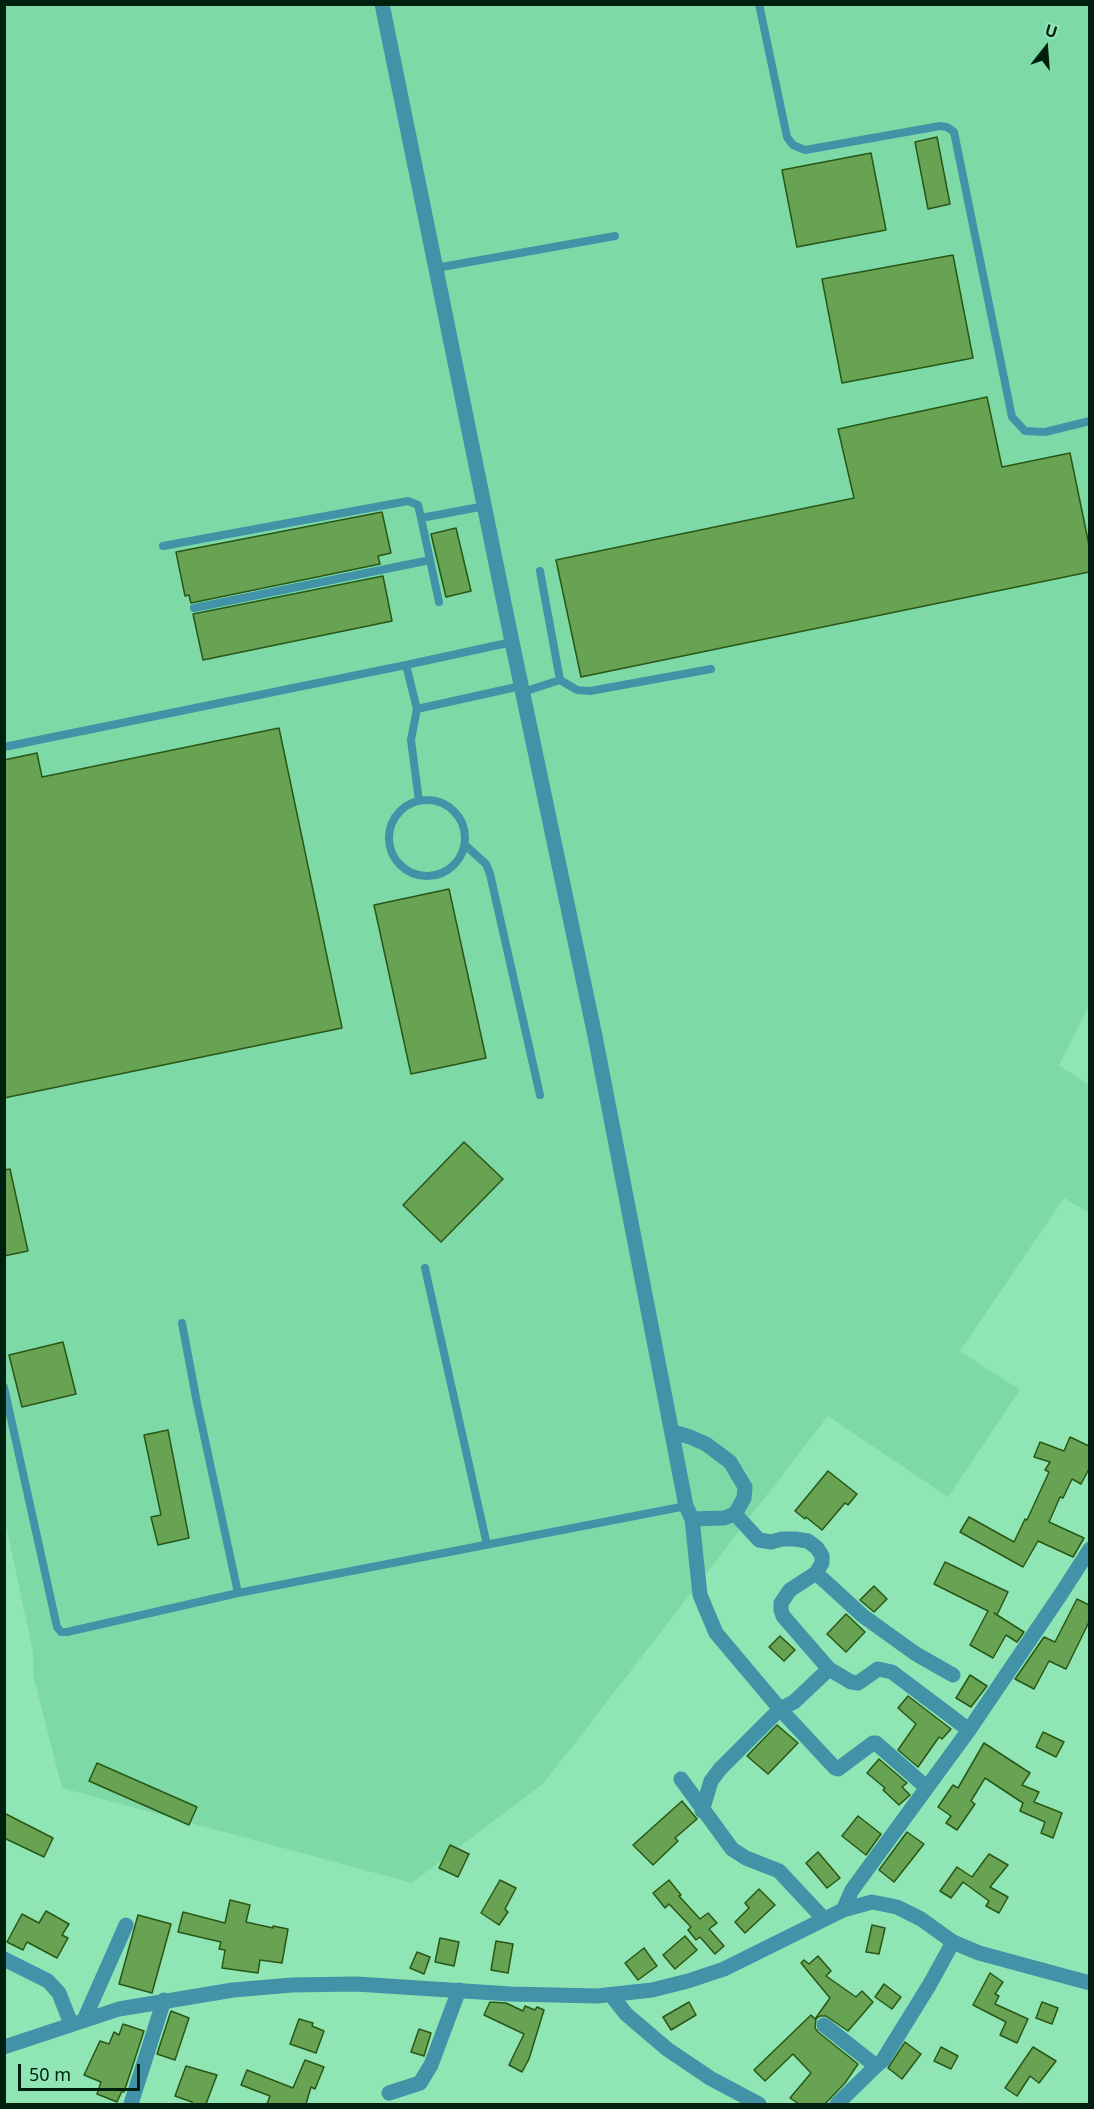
<!DOCTYPE html>
<style>
body{margin:0}
#map{position:relative;width:1094px;height:2109px;overflow:hidden;background:#90e5b5;font-family:"Noto Sans",sans-serif}
canvas{display:block}
.frame{position:absolute;inset:0;border:6px solid #00200f;pointer-events:none}
.north{position:absolute;left:1016px;top:18px;width:60px;height:60px;-webkit-text-stroke:4px #90e5b5;paint-order:stroke;rotate:17deg;font-size:16px;font-weight:700;line-height:24px;text-align:center;color:#00200f}
.north::after{content:'';display:block;margin:auto;width:21px;height:27px;background:#00200f;clip-path:polygon(50% 0,100% 100%,50% 72%,0 100%)}
.scale{position:absolute;left:18px;top:2064px;width:122px;height:27px;box-sizing:border-box;border:3px solid #00200f;border-top:0;padding-left:8px;font-size:18px;line-height:21px;white-space:nowrap;color:#00200f;-webkit-text-stroke:4px #90e5b5;paint-order:stroke}
</style>
<div id="map">
<canvas width="1094" height="2109"></canvas>
<div class="frame"></div>
<div class="north">U</div>
<div class="scale">50 m</div>
</div>
<script>
const context = document.querySelector('canvas').getContext('2d');
context.lineJoin = 'round';
function paint(path, color) { context.fillStyle = color; context.fill(path, 'evenodd'); }
const poly = rows => new Path2D(rows.map(r => 'M' + r).join(''));
function stroke(path, color, width, dash) { context.strokeStyle = color; context.lineWidth = width; context.lineCap = dash ? 'butt' : 'round'; context.setLineDash(dash || []); context.stroke(path); }
paint(poly([
 [4,5,1089,5,1090,1004,1059,1065,1089,1085,1089,1213,1064,1198,960,1351,1020,1390,948,1497,828,1416,544,1783,412,1883,62,1788,33,1675,33,1652,4,1516]
]), '#7ddaa7');
const building = poly([
 [937,137,950,204,928,209,915,142,937,137],
 [871,153,886,230,797,247,782,170,871,153],
 [953,255,973,358,842,383,822,279,953,255],
 [987,397,1002,467,1070,453,1089,545,1089,572,581,677,556,560,854,498,838,429,987,397],
 [382,512,391,553,378,556,380,564,191,603,189,595,185,596,176,552,382,512],
 [456,528,471,591,446,597,431,534,456,528],
 [383,576,392,621,203,660,193,614,383,576],
 [279,728,342,1028,4,1098,4,760,37,753,42,777,279,728],
 [449,889,486,1058,411,1074,374,905,449,889],
 [464,1142,503,1179,441,1242,403,1205,464,1142],
 [10,1169,28,1251,4,1256,4,1170,10,1169],
 [63,1342,76,1394,22,1407,9,1355,63,1342],
 [168,1430,189,1538,158,1545,151,1517,161,1515,144,1435,168,1430],
 [1070,1437,1089,1446,1089,1469,1081,1484,1072,1479,1063,1498,1060,1497,1049,1522,1084,1538,1073,1557,1038,1541,1023,1567,960,1532,969,1517,1014,1542,1025,1519,1027,1520,1049,1472,1045,1470,1050,1462,1034,1457,1040,1442,1064,1451,1070,1437],
 [828,1471,857,1494,848,1505,845,1503,822,1530,806,1517,805,1519,795,1511,828,1471],
 [945,1562,1008,1592,997,1615,994,1613,1024,1632,1017,1642,1006,1635,993,1658,970,1645,988,1611,934,1584,945,1562],
 [874,1586,887,1599,874,1612,860,1600,874,1586],
 [1077,1599,1089,1605,1089,1622,1066,1669,1049,1661,1034,1689,1015,1679,1044,1637,1055,1642,1077,1599],
 [846,1614,865,1632,846,1652,827,1634,846,1614],
 [780,1636,795,1650,784,1661,769,1647,780,1636],
 [970,1675,987,1686,971,1707,956,1698,970,1675],
 [908,1696,951,1729,942,1739,939,1737,918,1767,898,1750,916,1724,898,1708,908,1696],
 [777,1725,798,1743,768,1774,747,1756,777,1725],
 [1043,1732,1064,1742,1056,1757,1036,1747,1043,1732],
 [984,1743,1030,1773,1022,1785,1039,1792,1034,1802,1062,1813,1053,1838,1041,1833,1045,1822,1020,1811,1023,1803,985,1778,971,1801,975,1804,957,1830,946,1823,951,1816,938,1807,953,1785,958,1788,984,1743],
 [879,1759,907,1783,902,1787,910,1795,899,1805,883,1790,885,1788,867,1773,879,1759],
 [97,1763,197,1807,189,1825,89,1781,97,1763],
 [682,1801,697,1819,675,1838,678,1841,653,1865,633,1845,682,1801],
 [4,1813,53,1838,44,1857,4,1838,4,1813],
 [858,1816,881,1834,866,1855,842,1836,858,1816],
 [907,1832,924,1844,894,1882,879,1870,907,1832],
 [450,1845,469,1854,458,1877,439,1868,450,1845],
 [818,1852,840,1878,827,1888,806,1863,818,1852],
 [989,1854,1008,1865,990,1887,1008,1897,999,1913,986,1906,989,1901,963,1882,951,1898,940,1891,957,1867,972,1877,989,1854],
 [500,1880,516,1888,505,1909,508,1912,499,1925,481,1913,500,1880],
 [669,1880,681,1895,679,1896,700,1919,708,1913,717,1923,709,1929,724,1946,715,1954,700,1937,696,1940,688,1930,691,1927,669,1904,665,1908,653,1893,669,1880],
 [759,1889,775,1905,745,1933,735,1922,749,1908,745,1903,759,1889],
 [230,1900,250,1905,246,1922,273,1928,273,1926,288,1929,282,1963,260,1960,258,1973,222,1968,225,1950,219,1949,221,1942,178,1932,183,1912,225,1923,230,1900],
 [46,1911,69,1924,62,1935,68,1938,57,1958,27,1942,23,1950,7,1942,22,1914,39,1923,46,1911],
 [138,1915,171,1924,152,1993,119,1984,138,1915],
 [872,1925,885,1928,879,1954,866,1952,872,1925],
 [685,1936,697,1950,675,1969,663,1955,685,1936],
 [440,1938,459,1942,454,1966,435,1962,440,1938],
 [496,1941,513,1944,508,1973,491,1970,496,1941],
 [644,1948,657,1966,638,1980,625,1963,644,1948],
 [417,1952,430,1957,424,1974,410,1968,417,1952],
 [818,1956,831,1971,826,1976,856,1997,862,1991,873,2002,848,2031,826,2016,820,2016,816,2019,815,2028,818,2032,858,2064,845,2083,825,2104,799,2104,790,2098,811,2073,793,2054,765,2081,754,2070,811,2015,815,2019,830,1998,801,1963,804,1960,809,1964,818,1956],
 [990,1973,1003,1982,995,1994,999,1996,995,2004,1028,2019,1017,2043,1000,2035,1006,2022,973,2005,990,1973],
 [884,1984,901,1997,892,2009,875,1997,884,1984],
 [490,2002,506,2003,523,2011,525,2006,535,2010,537,2007,544,2010,529,2059,522,2072,509,2065,524,2034,484,2015,490,2002],
 [689,2002,696,2015,671,2030,663,2017,689,2002],
 [1042,2002,1058,2008,1052,2024,1036,2018,1042,2002],
 [171,2011,189,2018,175,2060,157,2054,171,2011],
 [299,2019,313,2023,312,2026,324,2031,316,2053,290,2044,299,2019],
 [123,2024,144,2031,126,2086,124,2092,122,2091,117,2102,97,2094,101,2082,84,2075,100,2041,109,2044,114,2032,119,2035,123,2024],
 [419,2029,431,2033,424,2056,411,2052,419,2029],
 [905,2042,921,2054,902,2079,888,2068,905,2042],
 [941,2047,958,2056,951,2069,934,2061,941,2047],
 [1033,2047,1056,2061,1039,2083,1030,2076,1017,2096,1005,2088,1033,2047],
 [305,2060,324,2067,315,2089,311,2087,306,2104,267,2104,270,2096,241,2085,247,2070,293,2088,305,2060],
 [186,2066,217,2075,206,2104,192,2104,192,2102,175,2096,186,2066]
]);
paint(building, '#68a354');
stroke(building, '#285716', 1.5);
stroke(poly([
 [759,4,787,137,793,145,805,150,940,126,947,127,954,132,1012,417,1025,431,1045,432,1090,421],
 [436,268,615,236],
 [421,518,439,602],
 [163,546,408,501,418,505,421,518,485,506],
 [540,571,560,680],
 [194,608,430,560],
 [406,665,417,709,411,740,419,801],
 [523,692,560,680,577,690,590,691,711,669],
 [417,709,521,686],
 [4,747,406,665,512,642],
 '389 838a38 38 0 1 1 76 0a38 38 0 1 1-76 0Z',
 [465,845,486,864,490,874,540,1095],
 [425,1268,487,1545],
 [182,1323,197,1403,238,1593],
 [4,1387,57,1627,61,1632,67,1632,238,1593,686,1506]
]), '#4292a8', 8);
stroke(poly([
 [382,4,512,642,595,1036,686,1506,692,1519,700,1595,716,1633,780,1709,835,1768,838,1769,873,1743,876,1743,926,1787],
 [673,1432,690,1437,706,1444,730,1462,745,1487,744,1498,735,1514,724,1518,692,1519],
 [735,1514,759,1540,771,1542,782,1539,795,1539,808,1541,817,1548,822,1556,822,1563,816,1573,790,1590,781,1603,781,1610,783,1616,829,1669,851,1682,858,1683,878,1669,892,1672,969,1730],
 [816,1573,863,1616,916,1654,953,1675],
 [681,1779,732,1849,746,1858,779,1871,824,1919],
 [702,1811,711,1781,720,1769,780,1709,794,1702,829,1669],
 [843,1910,852,1890,969,1730,1061,1594,1090,1549],
 [4,1959,48,1981,59,1993,71,2024],
 [611,1995,626,2014,667,2049,710,2078,759,2104],
 [84,2020,126,1925],
 [824,2025,876,2066,883,2060,930,1984,953,1942],
 [389,2093,420,2083,431,2065,459,1990],
 [131,2104,164,2000],
 [837,2104,876,2066]
]), '#4292a8', 15);
stroke(poly([
 [4,2047,119,2009,233,1990,292,1985,356,1984,511,1994,597,1996,652,1990,688,1981,724,1969,843,1910,872,1902,897,1907,921,1919,953,1942,979,1953,1090,1983]
]), '#4292a8', 15);
</script>
